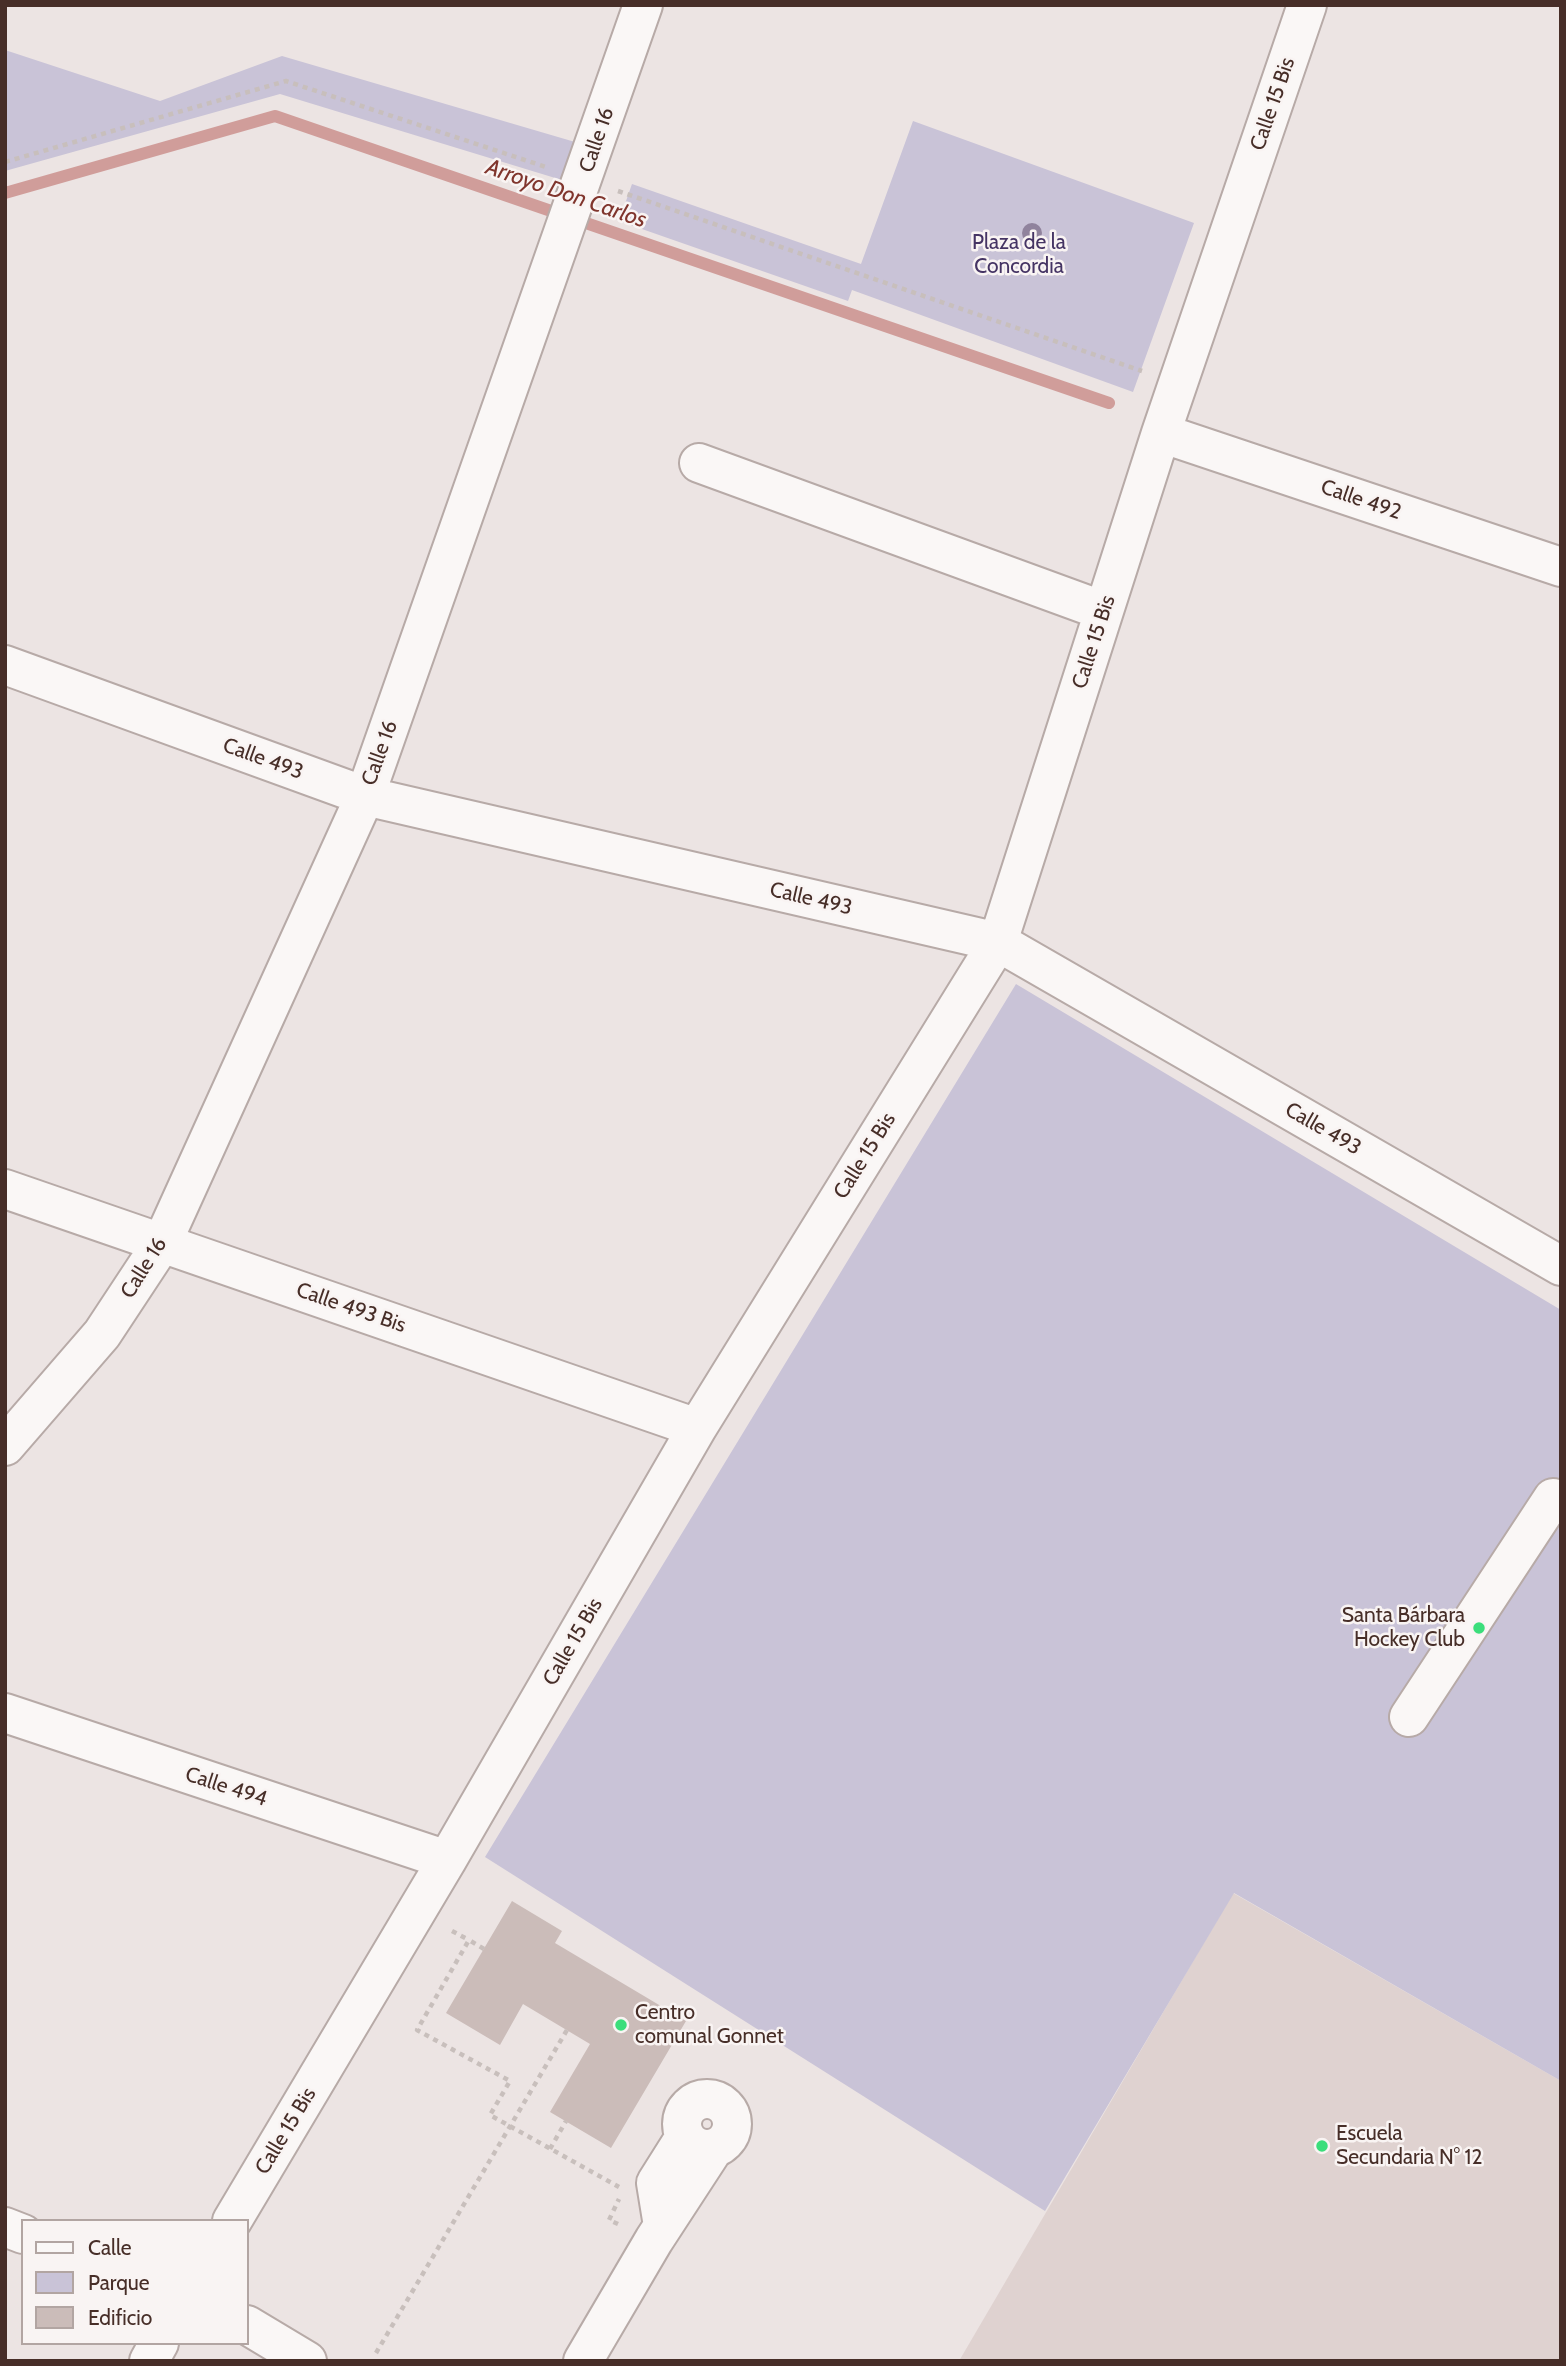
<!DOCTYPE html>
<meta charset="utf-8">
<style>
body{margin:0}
#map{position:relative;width:1566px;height:2366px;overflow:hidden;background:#ece4e3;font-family:Cabin,sans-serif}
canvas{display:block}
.frame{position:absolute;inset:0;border:7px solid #472e28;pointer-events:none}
.legend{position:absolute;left:21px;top:2219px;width:228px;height:126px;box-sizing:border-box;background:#f9f4f3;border:2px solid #b2a5a2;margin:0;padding:9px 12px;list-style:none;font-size:21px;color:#472e28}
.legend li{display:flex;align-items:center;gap:14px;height:35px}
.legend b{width:35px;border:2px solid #b2a5a2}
</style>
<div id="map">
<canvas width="1566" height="2366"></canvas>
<div class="frame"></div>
<ul class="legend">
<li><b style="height:9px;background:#faf7f6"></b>Calle</li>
<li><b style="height:19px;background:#c9c3d7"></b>Parque</li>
<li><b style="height:19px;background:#cbbcb9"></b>Edificio</li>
</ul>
</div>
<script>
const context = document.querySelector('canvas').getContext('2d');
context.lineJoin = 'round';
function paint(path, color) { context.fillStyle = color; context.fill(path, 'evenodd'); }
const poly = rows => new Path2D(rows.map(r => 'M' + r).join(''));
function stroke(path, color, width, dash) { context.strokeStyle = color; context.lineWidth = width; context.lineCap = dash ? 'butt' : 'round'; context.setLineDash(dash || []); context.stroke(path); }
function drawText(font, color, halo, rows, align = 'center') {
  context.font = font + ' Cabin,sans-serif'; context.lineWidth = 5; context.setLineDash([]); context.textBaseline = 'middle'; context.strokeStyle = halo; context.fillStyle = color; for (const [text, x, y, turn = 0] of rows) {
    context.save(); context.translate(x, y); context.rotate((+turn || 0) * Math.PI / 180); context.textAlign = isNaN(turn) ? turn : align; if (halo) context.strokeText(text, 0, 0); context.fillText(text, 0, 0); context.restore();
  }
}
paint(poly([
 [1233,1893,1561,2081,1561,2361,959,2361]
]), '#dfd2d0');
paint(poly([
 [5,50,160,101,282,56,575,142,565,181,280,94,5,171],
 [913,121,1194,223,1133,392,852,290,848,301,619,221,632,184,861,264],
 [1016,984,1561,1310,1561,2081,1234,1893,1045,2211,485,1857]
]), '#c9c3d7');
stroke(poly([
 [5,193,275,116,1109,403]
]), '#d09d9a', 12);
paint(poly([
 [512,1901,562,1931,555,1943,686,2021,611,2148,550,2112,590,2044,523,2004,500,2045,446,2013]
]), '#cbbcb9');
const minor = poly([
 [1161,433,1561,567],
 [699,463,1104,611],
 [5,665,365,796,998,942,1561,1266],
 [5,1189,697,1428],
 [5,1446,102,1334,162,1243,365,796,643,5],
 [5,1713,447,1860],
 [1409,1717,1553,1498],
 '682 2124a25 25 0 1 1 50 0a25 25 0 1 1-50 0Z',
 [232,2221,447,1860,697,1428,998,942,1161,433,1307,5],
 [663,2226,656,2183,685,2137],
 [5,2227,23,2234],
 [247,2325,307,2361],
 [149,2361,159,2343],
 [583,2361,654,2240,714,2148]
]);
stroke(minor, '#b7aaa7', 42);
stroke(poly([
 [5,162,286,81,546,167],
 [618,191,1142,371],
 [452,1931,469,1940],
 [484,1949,469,1940,417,2030,510,2081,490,2115,619,2187],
 [550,2149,566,2121],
 [618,2224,609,2220,619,2199],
 [376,2353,567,2030]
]), '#c8bfbc', 4.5, [5, 5]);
stroke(minor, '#faf7f6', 38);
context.fillStyle = '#90839d';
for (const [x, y] of [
 [1032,233]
]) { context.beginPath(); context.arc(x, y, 10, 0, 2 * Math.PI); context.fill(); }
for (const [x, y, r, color] of [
 [1479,1628,7,"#3bde7b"],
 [621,2025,7,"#3bde7b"],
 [1322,2146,7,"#3bde7b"]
]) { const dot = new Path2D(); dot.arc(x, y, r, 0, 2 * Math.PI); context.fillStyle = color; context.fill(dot); stroke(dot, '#f9f4f3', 2.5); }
drawText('21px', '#472e28', '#f9f4f3', [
 ["Calle 15 Bis",1273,104,-71],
 ["Calle 16",597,140,-71],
 ["Calle 492",1361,500,19],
 ["Calle 15 Bis",1094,642,-72],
 ["Calle 16",380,753,-70],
 ["Calle 493",263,759,20],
 ["Calle 493",811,899,13],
 ["Calle 493",1323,1129,30],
 ["Calle 15 Bis",865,1156,-58],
 ["Calle 16",144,1268,-58],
 ["Calle 493 Bis",351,1308,19],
 ["Calle 15 Bis",573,1642,-60],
 ["Calle 494",226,1787,18],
 ["Calle 15 Bis",286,2131,-59]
]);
drawText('21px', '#453464', '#f9f4f3', [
 ["Plaza de la",1019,243],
 ["Concordia",1019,267]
]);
drawText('21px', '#472e28', '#f9f4f3', [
 ["Santa Bárbara",1465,1616,"right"],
 ["Hockey Club",1465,1640,"right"],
 ["Centro",635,2013],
 ["comunal Gonnet",635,2037],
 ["Escuela",1336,2134],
 ["Secundaria N° 12",1336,2158]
], 'left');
drawText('italic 23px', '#80352d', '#f9f4f3', [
 ["Arroyo Don Carlos",566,194,19]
]);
</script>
